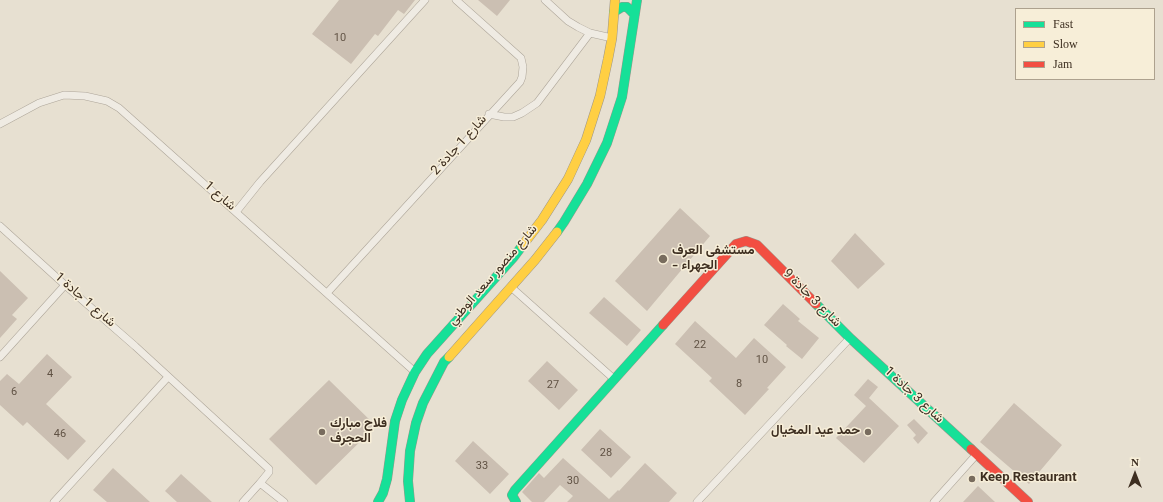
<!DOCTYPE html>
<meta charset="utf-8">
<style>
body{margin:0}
#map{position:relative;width:1163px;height:502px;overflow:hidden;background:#e7e0d1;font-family:Georgia,serif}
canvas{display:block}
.legend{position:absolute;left:1015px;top:8px;width:140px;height:72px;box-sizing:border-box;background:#f7eed8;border:1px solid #ada18e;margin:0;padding:5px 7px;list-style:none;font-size:12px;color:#3d2e20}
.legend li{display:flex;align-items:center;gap:8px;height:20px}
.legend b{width:20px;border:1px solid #ada18e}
.north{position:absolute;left:1115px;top:454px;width:40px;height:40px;-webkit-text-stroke:3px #f7eed8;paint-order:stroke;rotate:0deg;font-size:11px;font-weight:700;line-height:16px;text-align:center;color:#3d2e20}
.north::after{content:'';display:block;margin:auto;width:14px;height:18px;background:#3d2e20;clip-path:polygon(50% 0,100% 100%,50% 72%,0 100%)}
</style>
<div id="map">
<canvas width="1163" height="502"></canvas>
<ul class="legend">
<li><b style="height:5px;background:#16e098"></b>Fast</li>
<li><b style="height:5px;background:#ffcf43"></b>Slow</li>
<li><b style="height:5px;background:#f24e42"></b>Jam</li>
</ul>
<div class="north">N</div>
</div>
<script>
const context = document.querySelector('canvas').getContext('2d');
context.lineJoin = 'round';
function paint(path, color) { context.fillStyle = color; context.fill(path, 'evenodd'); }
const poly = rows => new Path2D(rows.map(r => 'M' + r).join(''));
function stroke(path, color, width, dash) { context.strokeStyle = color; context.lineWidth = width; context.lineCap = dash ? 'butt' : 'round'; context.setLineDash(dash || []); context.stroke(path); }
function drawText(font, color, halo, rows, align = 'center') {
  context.font = font + ' Georgia,Vazirmatn,serif'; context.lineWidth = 3; context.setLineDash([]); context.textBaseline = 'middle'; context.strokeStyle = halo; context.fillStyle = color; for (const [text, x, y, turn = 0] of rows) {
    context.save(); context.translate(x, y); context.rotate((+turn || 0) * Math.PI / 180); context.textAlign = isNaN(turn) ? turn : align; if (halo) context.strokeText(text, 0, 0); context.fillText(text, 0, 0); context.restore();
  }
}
paint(poly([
 [339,0,415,0,404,14,398,10,378,36,375,34,351,64,312,34],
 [478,0,510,0,497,16],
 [680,208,710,236,647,311,615,281],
 [855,233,885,264,858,289,831,261],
 [0,271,28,298,12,315,17,319,0,338],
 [604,297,641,330,627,346,589,313],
 [783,304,800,319,798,321,819,338,802,359,786,346,787,345,764,325],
 [695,321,736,358,754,338,786,367,767,388,769,389,745,415,709,381,712,378,675,344],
 [47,354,72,377,46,404,86,441,68,460,27,422,23,426,0,405,0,381,7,374,19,384],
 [547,361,578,390,559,410,528,381],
 [868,379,878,387,869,398,899,426,864,463,836,438,866,406,854,395],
 [329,380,376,426,316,485,269,439],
 [1014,403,1062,445,1029,484,980,442],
 [914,419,928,433,918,444,913,438,916,435,907,425],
 [600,429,631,457,611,478,581,450],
 [473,441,509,474,490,494,455,461],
 [563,458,609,499,618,490,619,491,645,463,677,493,669,502,567,502,573,496,560,485,544,502,532,502,522,492,539,473,544,478],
 [113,468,150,502,107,502,93,490],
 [181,474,212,502,177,502,165,491],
 [978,486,995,502,963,502]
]), '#cbbfb2');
const street = poly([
 [545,0,568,21,578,27,590,33,612,38],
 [489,114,504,117,513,117,522,113,537,103,590,33],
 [0,124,39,103,64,95,85,96,107,101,119,108,415,372],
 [236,212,260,182,425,0],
 [0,226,65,285,135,346,269,469,269,472,260,483,243,502],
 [511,287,614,379],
 [327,293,520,82,522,77,523,67,521,58,456,0],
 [0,357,65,285],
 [260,483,284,502],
 [54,502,168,377],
 [697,502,850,338],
 [934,502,976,455]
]);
const fast = poly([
 [614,12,622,7,627,7,634,14],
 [557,232,564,222,587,184,607,143,622,97,637,0],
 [816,304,850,338,971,449],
 [378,502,383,493,387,479,395,421,402,400,415,372,427,354,513,258,522,246],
 [410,502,408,481,410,451,416,423,423,403,444,362,449,357],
 [516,502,512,495,515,490,663,325]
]);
const slow = poly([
 [522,246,542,220,568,179,586,140,600,96,608,59,612,38,615,0],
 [449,357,535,260,557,232]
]);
const jam = poly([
 [663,325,736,244,746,241,757,245,816,304],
 [971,449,1028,502]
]);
stroke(street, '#ada599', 8);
stroke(fast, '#9c958a', 10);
stroke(slow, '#9c958a', 10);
stroke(jam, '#9c958a', 10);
stroke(street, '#efebe3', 7);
stroke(fast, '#16e098', 9);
stroke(slow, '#ffcf43', 9);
stroke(jam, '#f24e42', 9);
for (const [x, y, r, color] of [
 [663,259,5,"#786c5e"],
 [322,432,4,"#786c5e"],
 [868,432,4,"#786c5e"],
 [972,479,4,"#786c5e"]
]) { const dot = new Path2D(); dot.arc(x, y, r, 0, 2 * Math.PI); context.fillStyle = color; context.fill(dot); stroke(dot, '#f7eed8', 1.5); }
drawText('11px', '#605244', null, [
 ["10",340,39],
 ["22",700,346],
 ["10",762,361],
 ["4",50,375],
 ["8",739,385],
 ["27",553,386],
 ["6",14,393],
 ["46",60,435],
 ["28",606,454],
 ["33",482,467],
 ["30",573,482]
]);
drawText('13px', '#3d2e20', '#f7eed8', [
 ["شارع 1 جادة 2",460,146,-48],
 ["شارع 1",219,197,41],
 ["شارع منصور سعد الوطني",494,276,-49],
 ["شارع 3 جادة 9",811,299,45],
 ["شارع 1 جادة 1",84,301,41],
 ["شارع 3 جادة 1",913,396,43]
]);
drawText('bold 13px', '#3d2e20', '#f7eed8', [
 ["مستشفى العرف",672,252],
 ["- الجهراء",672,267],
 ["فلاح مبارك",330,425],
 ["الحجرف",330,440],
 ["حمد عيد المخيال",860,432,"right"],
 ["Keep Restaurant",980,479]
], 'left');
</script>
